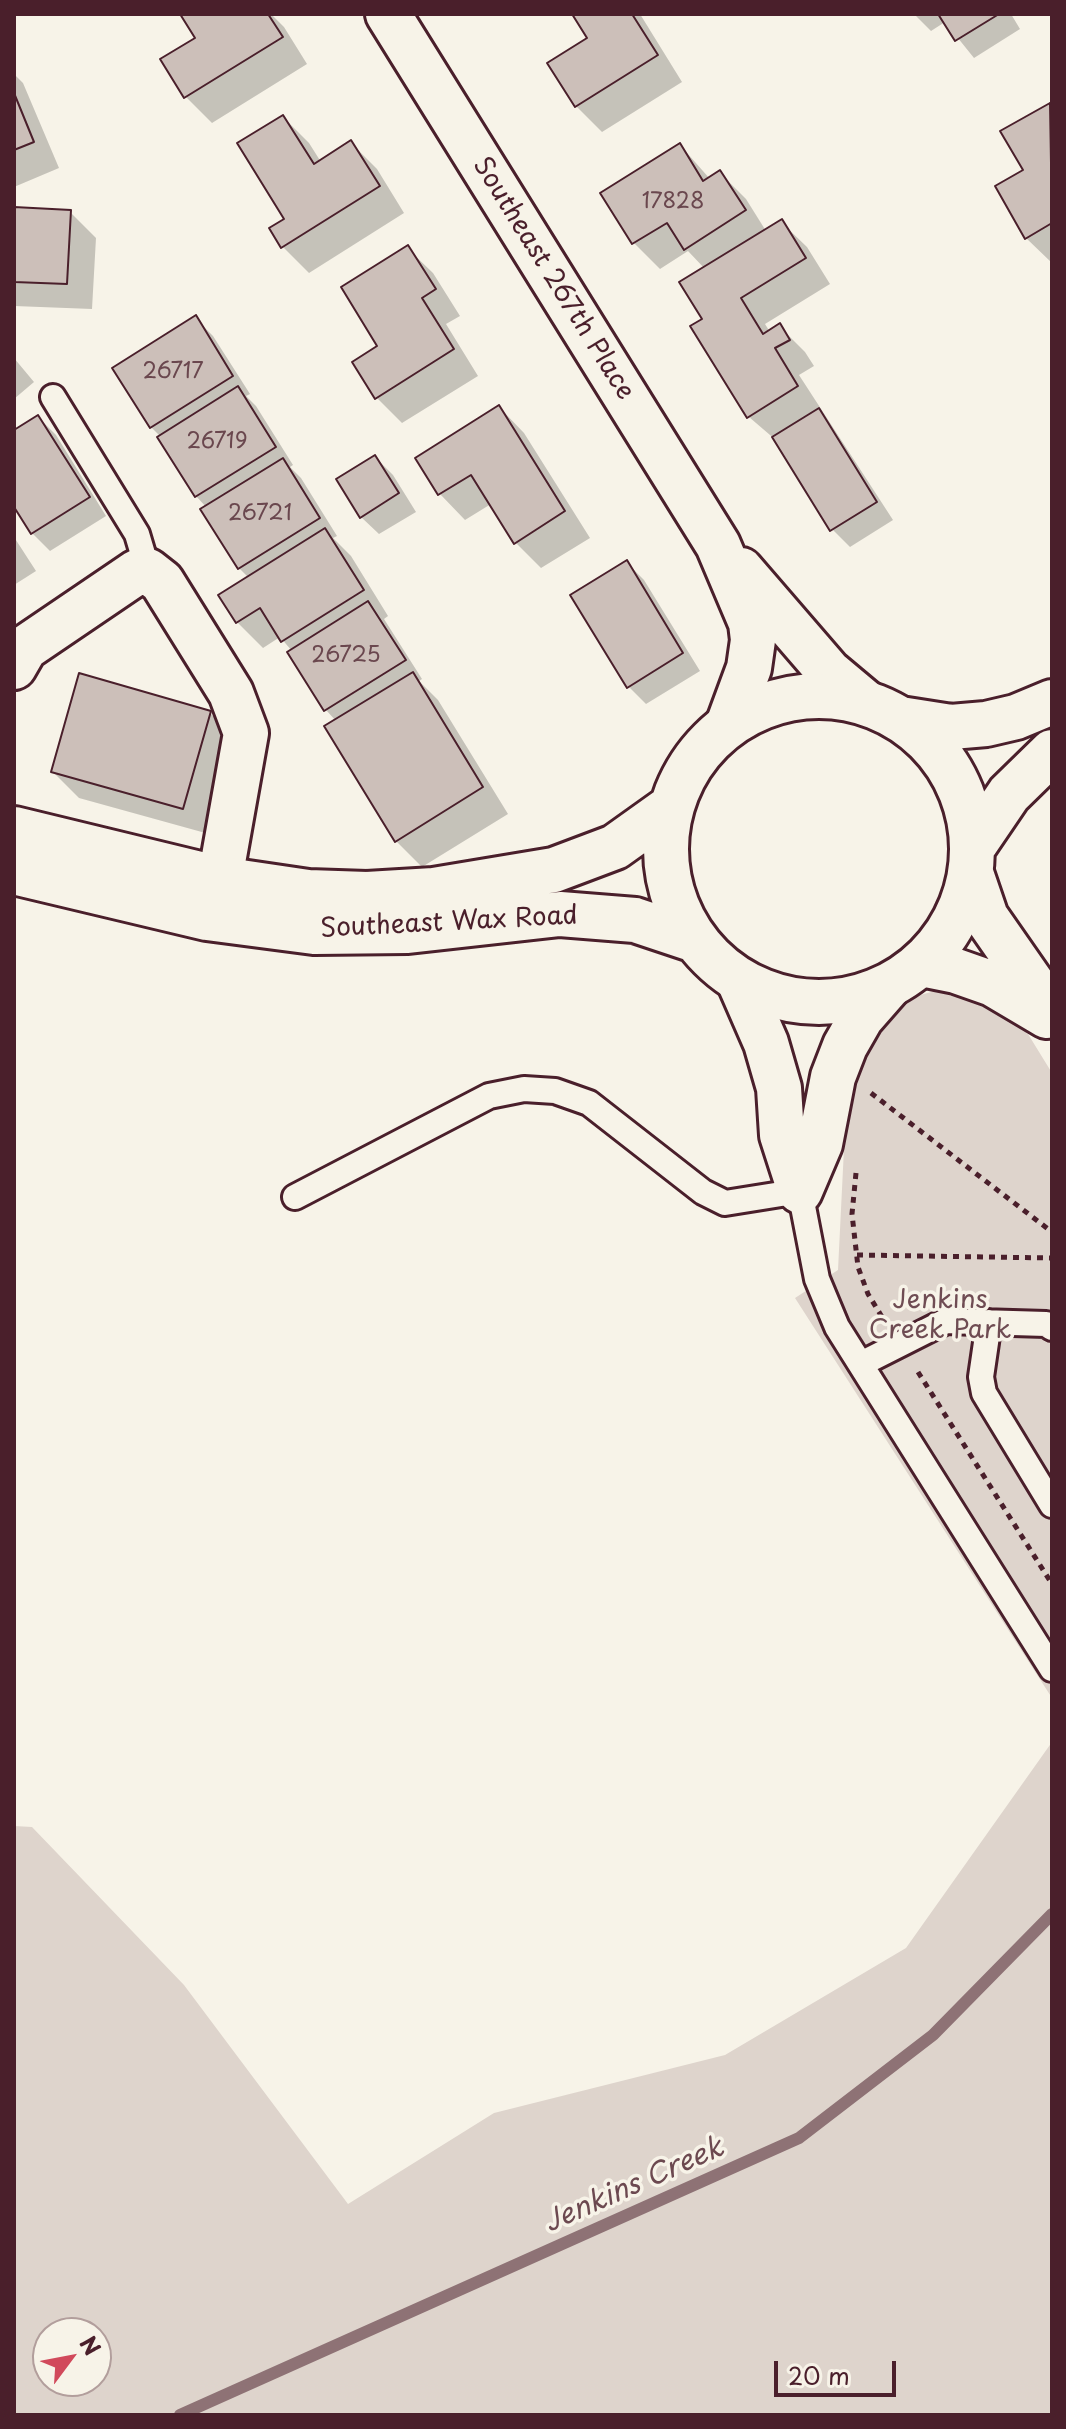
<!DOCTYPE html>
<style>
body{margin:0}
#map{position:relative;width:1066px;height:2429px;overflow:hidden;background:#f7f3e8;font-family:"Playpen Sans",sans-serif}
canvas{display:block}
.frame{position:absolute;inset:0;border:16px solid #4a1f2b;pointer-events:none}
.north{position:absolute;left:32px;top:2317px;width:80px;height:80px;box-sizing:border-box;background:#f7f3e8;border:2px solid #b29e9c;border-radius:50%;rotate:58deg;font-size:22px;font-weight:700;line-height:32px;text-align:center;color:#4a1f2b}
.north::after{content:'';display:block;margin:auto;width:28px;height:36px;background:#d1495b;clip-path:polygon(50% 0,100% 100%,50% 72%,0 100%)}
.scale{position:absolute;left:774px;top:2361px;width:122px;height:36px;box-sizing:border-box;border:4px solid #4a1f2b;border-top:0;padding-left:10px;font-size:24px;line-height:28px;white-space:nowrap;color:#4a1f2b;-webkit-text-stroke:6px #f7f3e8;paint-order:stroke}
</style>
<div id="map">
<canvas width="1066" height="2429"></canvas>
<div class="frame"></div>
<div class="north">N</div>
<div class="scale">20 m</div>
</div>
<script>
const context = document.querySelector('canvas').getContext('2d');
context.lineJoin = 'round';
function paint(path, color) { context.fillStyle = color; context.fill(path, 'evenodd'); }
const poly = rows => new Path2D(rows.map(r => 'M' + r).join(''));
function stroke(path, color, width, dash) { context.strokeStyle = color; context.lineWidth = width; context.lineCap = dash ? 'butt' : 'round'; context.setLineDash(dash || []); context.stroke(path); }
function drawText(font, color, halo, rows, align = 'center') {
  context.font = font + ' "Playpen Sans",sans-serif'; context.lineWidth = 7; context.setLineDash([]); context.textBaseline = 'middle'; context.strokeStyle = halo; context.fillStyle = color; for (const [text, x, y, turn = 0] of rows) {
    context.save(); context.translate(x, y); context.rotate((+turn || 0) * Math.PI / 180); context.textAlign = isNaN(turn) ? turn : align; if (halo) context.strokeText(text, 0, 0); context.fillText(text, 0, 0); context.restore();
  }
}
paint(poly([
 [939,990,992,1003,1028,1034,1052,1073,1052,1698,795,1298,838,1270,846,1108,876,1026,905,999],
 [1052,1742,1052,2415,14,2415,14,1826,32,1827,184,1985,348,2204,494,2113,725,2055,906,1948],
 [48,2333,96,2333,96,2381,48,2381]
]), '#ded4cc');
paint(poly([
 [182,14,271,14,284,27,307,64,212,123,186,97,163,60,197,38],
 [575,14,640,14,682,82,602,132,576,106,590,39],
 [914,14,1011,14,1020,29,974,58,945,22,931,31],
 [14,74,23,83,59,168,14,187],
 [1050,105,1052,107,1052,263,1026,238,1025,171,1003,132],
 [283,117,309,143,321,162,351,143,377,169,404,213,309,273,283,247,272,229,287,219],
 [680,145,710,179,720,173,746,199,766,231,781,222,807,247,830,284,765,324,770,332,779,326,805,352,814,366,799,375,893,520,850,547,832,529,777,441,749,417,693,327,705,319,705,269,688,251,660,269,634,243,602,194],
 [14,209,70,212,96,238,92,309,14,306],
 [407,248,433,273,460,316,446,324,478,376,402,423,376,397],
 [195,318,213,336,250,394,246,396,256,406,293,465,290,467,301,478,337,536,333,538,351,556,388,616,384,619,422,679,419,681,438,700,508,814,422,867,396,841,336,721,326,710,290,652,292,651,280,637,263,648,237,622,249,578,239,568,207,508,196,496,161,437,151,427],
 [14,358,34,382,14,399],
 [499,407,524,433,590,538,541,568,515,542,491,504,465,520,440,494],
 [38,417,56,435,106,516,50,551,32,533,14,504,14,432],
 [375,457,393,475,416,512,379,534,361,517],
 [14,537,36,571,14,585],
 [627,563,644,580,700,671,646,704,628,686],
 [210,713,235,739,209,834,79,798,53,772]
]), '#0003');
stroke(poly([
 [180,2415,799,2138,933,2035,1052,1914]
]), '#8e7275', 12);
const building = poly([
 [180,14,268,14,283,37,184,98,160,59,195,38,180,14],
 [572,14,632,14,658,55,575,107,547,63,587,38,572,14],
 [938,14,999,14,955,41,938,14],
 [14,93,34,142,14,150,14,93],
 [1050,103,1052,223,1025,239,995,186,1023,170,1000,131,1050,103],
 [283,115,314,164,351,140,380,186,281,248,269,228,284,219,237,143,283,115],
 [680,143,703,181,720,170,746,210,684,250,667,223,632,244,600,193,680,143],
 [14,207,71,210,67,284,14,282,14,207],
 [782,219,806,258,741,298,763,334,780,323,790,340,775,348,798,386,747,418,690,326,702,319,679,282,782,219],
 [408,245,436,289,422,298,454,349,375,399,352,362,377,346,341,287,408,245],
 [196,315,233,376,150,428,112,368,196,315],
 [238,386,276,447,195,497,157,437,238,386],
 [499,405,565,511,514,544,471,475,438,495,415,458,499,405],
 [819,408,877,502,830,531,772,437,819,408],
 [38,415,90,497,31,534,14,507,14,430,38,415],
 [375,455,399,493,360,518,336,479,375,455],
 [283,458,320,518,238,569,200,509,283,458],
 [325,528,364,590,281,642,260,608,236,623,218,595,325,528],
 [627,560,683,653,627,688,570,595,627,560],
 [368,601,406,660,324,711,287,652,368,601],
 [413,672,483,787,395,842,324,726,413,672],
 [79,673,211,711,183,809,51,772,79,673]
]);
paint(building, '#ccbfb9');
stroke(building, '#4a1f2b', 2);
const lane = poly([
 [53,397,137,534,148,571],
 [295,1197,489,1096,524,1089,555,1091,589,1103,703,1192,725,1203,800,1191,817,1279,837,1327,1052,1669],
 [989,1322,981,1377,984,1393,1052,1505],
 [861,1364,946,1321,1046,1324,1052,1328]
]);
const street = poly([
 [388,14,718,545,751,623,753,640,749,668,728,725],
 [741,570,829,672,866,703],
 [14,667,25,648,137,572,148,571,162,582,231,693,246,733,220,879],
 [971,873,986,917,1052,1012],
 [921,964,956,971,993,984,1047,1016],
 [739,981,766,1043,779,1088,782,1135,800,1191],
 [800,1191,820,1144,833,1077,845,1046,861,1018,889,986]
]);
const secondary = poly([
 '666 849a153 153 0 1 1 306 0a153 153 0 1 1-306 0Z',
 [900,719,951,727,986,724,1016,717,1052,702],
 [14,829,220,879,308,892,367,894,434,890,554,870,615,847,671,807],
 [973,847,1009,794,1052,752],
 [14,872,207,918,314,932,408,931,560,914,635,920,695,940]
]);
stroke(lane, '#4a1f2b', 30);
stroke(street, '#4a1f2b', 50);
stroke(secondary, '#4a1f2b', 50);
stroke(poly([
 [871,1093,1052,1232],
 [856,1173,852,1214,858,1267,868,1294,882,1317],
 [857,1255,1052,1258],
 [918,1372,1052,1584]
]), '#4a1f2b', 5, [6, 6]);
stroke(lane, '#f7f3e8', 24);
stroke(street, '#f7f3e8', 44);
stroke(secondary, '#f7f3e8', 44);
drawText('22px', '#6a474e', null, [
 ["17828",673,202],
 ["26717",173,372],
 ["26719",217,442],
 ["26721",260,514],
 ["26725",346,656]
]);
drawText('26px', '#4a1f2b', '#f7f3e8', [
 ["Southeast 267th Place",553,279,58],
 ["Southeast Wax Road",449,923,-3]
]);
drawText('26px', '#6f4c53', '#f7f3e8', [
 ["Jenkins",940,1301],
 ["Creek Park",940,1331]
]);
drawText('italic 28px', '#6c4950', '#f7f3e8', [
 ["Jenkins Creek",634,2186,-24]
]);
</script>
